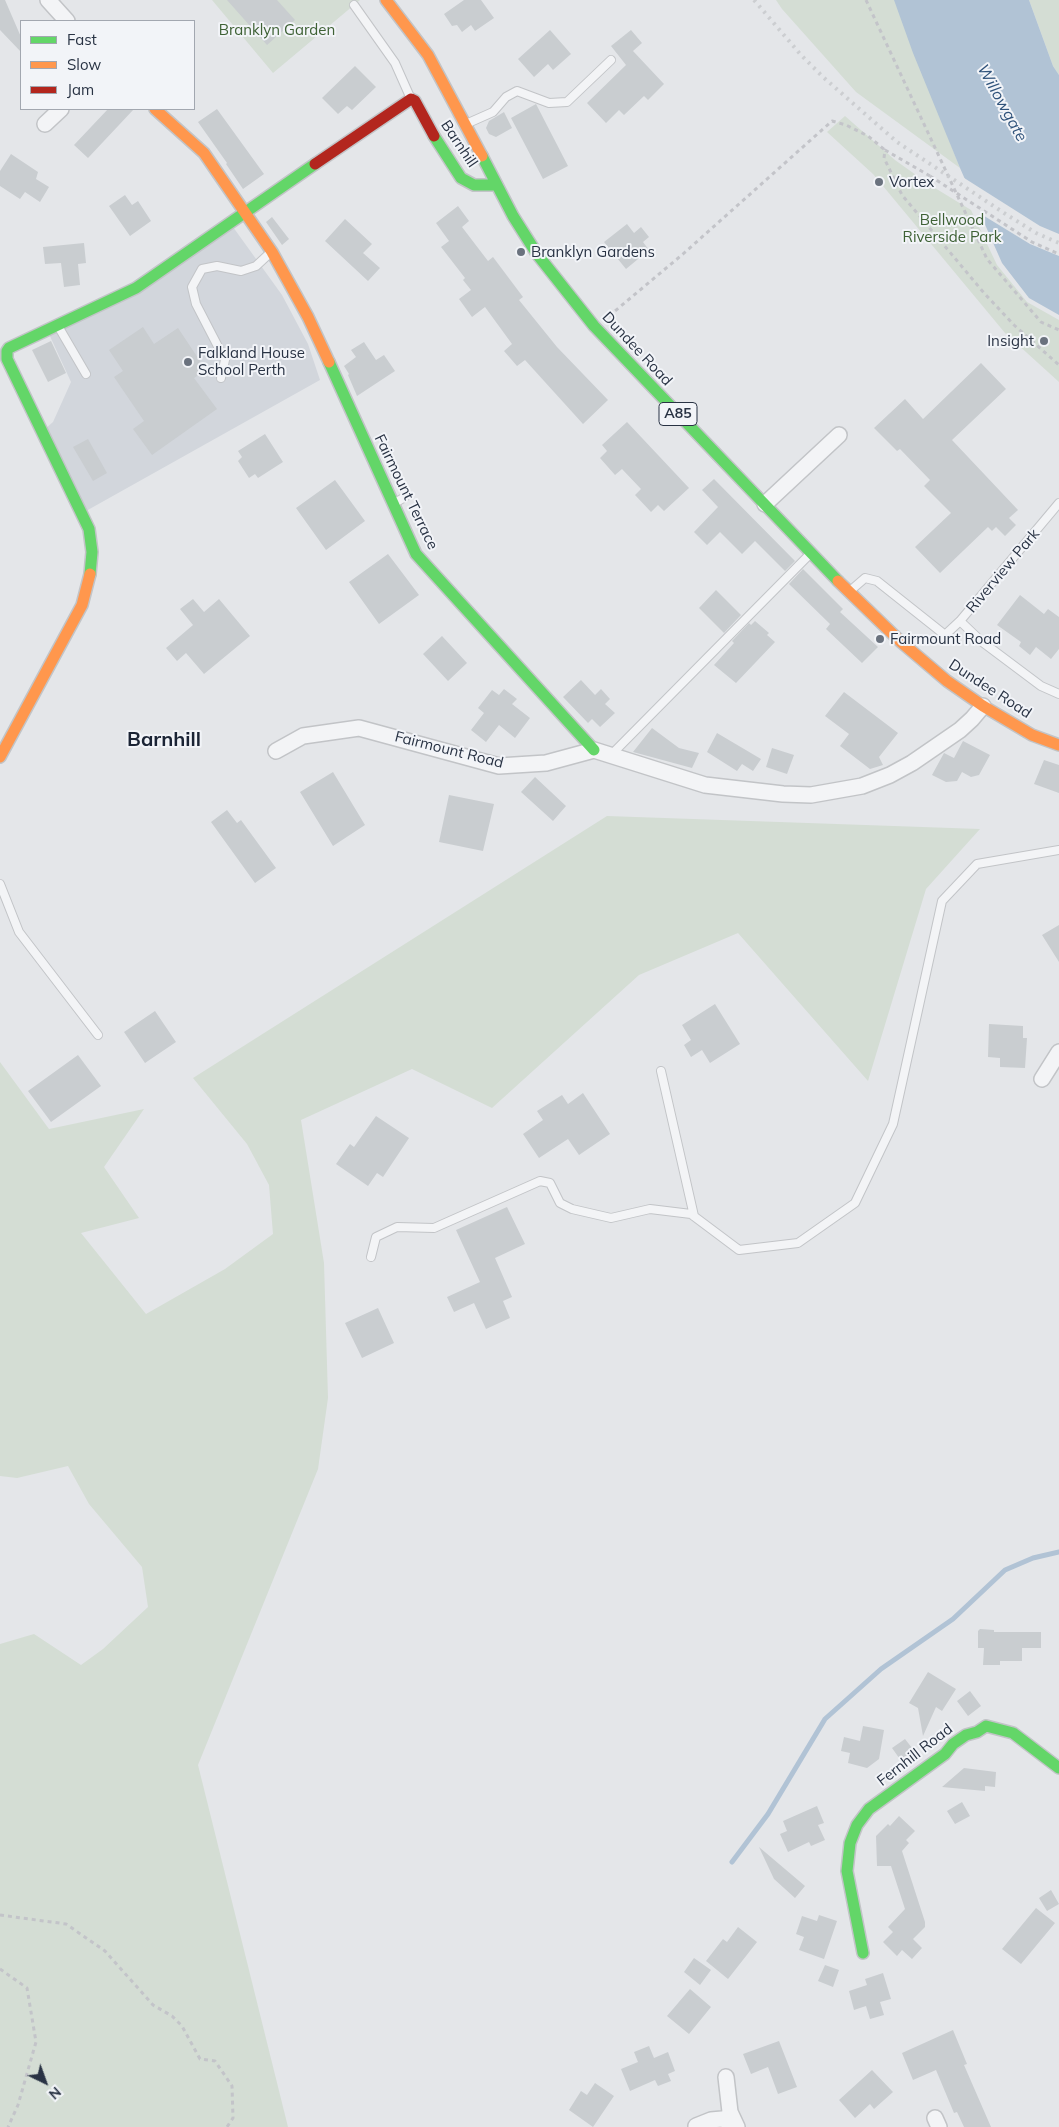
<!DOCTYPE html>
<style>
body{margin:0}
#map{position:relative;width:1059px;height:2127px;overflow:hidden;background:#e4e6e9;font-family:Mulish,sans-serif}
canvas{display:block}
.legend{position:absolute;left:20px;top:20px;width:175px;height:90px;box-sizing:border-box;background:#f2f4f8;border:1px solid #a2a7b0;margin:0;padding:6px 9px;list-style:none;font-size:15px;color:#293344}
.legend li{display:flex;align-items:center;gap:10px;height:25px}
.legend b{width:25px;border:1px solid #a2a7b0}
.north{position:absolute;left:20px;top:2057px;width:50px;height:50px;-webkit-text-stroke:4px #f2f4f8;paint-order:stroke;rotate:138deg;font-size:14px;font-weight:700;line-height:20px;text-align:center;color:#293344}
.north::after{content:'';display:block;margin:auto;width:18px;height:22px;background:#293344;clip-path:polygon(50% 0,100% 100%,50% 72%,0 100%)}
</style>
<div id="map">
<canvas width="1059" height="2127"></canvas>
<ul class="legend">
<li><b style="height:6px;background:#63d668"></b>Fast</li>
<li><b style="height:6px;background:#ff974d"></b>Slow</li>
<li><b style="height:6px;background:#b3261e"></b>Jam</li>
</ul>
<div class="north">N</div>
</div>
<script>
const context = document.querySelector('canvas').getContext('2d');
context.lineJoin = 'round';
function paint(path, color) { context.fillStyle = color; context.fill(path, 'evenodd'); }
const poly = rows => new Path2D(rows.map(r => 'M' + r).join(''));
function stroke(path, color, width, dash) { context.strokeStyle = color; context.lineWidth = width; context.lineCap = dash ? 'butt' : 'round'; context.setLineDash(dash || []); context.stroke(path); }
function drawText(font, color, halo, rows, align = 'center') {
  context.font = font + ' Mulish,sans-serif'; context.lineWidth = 4; context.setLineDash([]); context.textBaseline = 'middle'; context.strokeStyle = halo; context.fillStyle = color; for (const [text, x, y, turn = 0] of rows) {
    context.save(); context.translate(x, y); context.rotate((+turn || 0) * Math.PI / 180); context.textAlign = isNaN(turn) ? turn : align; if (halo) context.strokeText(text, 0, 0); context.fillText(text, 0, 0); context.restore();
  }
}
paint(poly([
 [233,227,282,295,308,344,320,380,86,511,45,429,53,422,71,382,49,334]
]), '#d2d6dc');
paint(poly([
 [212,0,360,0,273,73],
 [776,0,895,0,960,168,856,92,782,9],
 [1029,0,1059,0,1059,75,1053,66],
 [845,116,895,160,930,185,971,210,997,265,1027,302,1059,320,1059,382,1005,333,873,174,827,132],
 [607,816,980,829,926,889,868,1081,738,933,639,975,492,1108,412,1069,301,1120,324,1263,328,1398,318,1469,198,1765,288,2127,0,2127,0,1644,34,1634,81,1665,103,1649,148,1607,142,1567,89,1504,68,1466,17,1478,0,1476,0,1062,49,1129,144,1109,104,1167,139,1218,81,1233,146,1314,225,1269,273,1234,269,1185,247,1144,193,1078]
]), '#d4ddd4');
paint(poly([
 [894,0,1029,0,1053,66,1059,75,1059,315,1029,298,1002,263,960,168,913,53]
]), '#b1c3d5');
paint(poly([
 [961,176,1040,226,1059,234,1059,256,1030,244,976,211]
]), '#e4e6e9');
stroke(poly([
 [732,1862,768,1814,825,1719,881,1669,953,1619,1005,1570,1033,1558,1059,1552]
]), '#b1c3d5', 5);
paint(poly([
 [0,0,5,0,21,37,21,52,0,30],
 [227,0,277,0,295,20,267,45],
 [464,0,481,0,494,18,475,31,471,25,462,32,457,25,452,26,444,14],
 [550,30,571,54,553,70,548,64,534,77,518,59],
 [631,30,642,43,633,51,664,84,648,100,644,96,624,115,619,110,606,123,587,103,626,65,611,46],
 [355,66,376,87,352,110,347,106,338,114,322,98],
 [536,104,568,166,543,179,511,118],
 [108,109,134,109,88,158,74,145],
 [217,109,264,174,243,189,226,164,227,163,198,122],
 [504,112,512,128,496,137,489,134,486,128,489,121],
 [11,154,38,172,36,179,49,187,40,202,25,192,20,199,0,186,0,171],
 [125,195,132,205,138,201,151,221,130,236,109,206],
 [458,206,469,221,462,227,488,261,493,257,523,297,519,300,557,347,608,400,583,424,525,360,517,366,504,351,512,344,485,307,472,317,459,299,471,290,463,280,465,278,441,247,449,241,436,223],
 [272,217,289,239,282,245,266,222],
 [345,219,372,244,363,253,380,268,368,281,325,241],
 [627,224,634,233,641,227,649,237,643,242,649,250,626,269,604,242],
 [84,243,86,263,78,264,80,285,64,287,61,263,45,264,43,247],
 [143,327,154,344,178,328,206,370,194,378,217,409,152,455,133,429,144,421,114,377,123,371,109,350],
 [51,341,66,373,48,382,32,350],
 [364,342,376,360,384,355,395,371,357,396,348,375,349,374,344,366,356,357,351,350],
 [981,363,1006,389,952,440,1018,510,1009,518,1016,525,1005,536,996,527,992,531,988,527,940,573,915,547,951,513,924,486,930,480,900,449,897,451,874,428,905,399,923,419],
 [627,422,689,488,664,511,658,505,651,512,635,495,641,489,622,469,615,475,600,458,607,451,602,445],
 [265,434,283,462,258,478,255,474,249,478,238,461,242,457,238,451],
 [88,439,107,473,93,481,73,447],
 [714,479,795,561,785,571,755,541,742,554,720,532,707,545,694,532,718,507,702,490],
 [335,480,365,521,326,550,296,508],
 [388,554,419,595,379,624,349,582],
 [803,569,843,609,840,612,878,647,862,663,826,629,830,624,789,584],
 [716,590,741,615,724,633,699,608],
 [1020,595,1044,614,1048,609,1059,617,1059,649,1051,659,1036,647,1030,655,1019,646,1021,642,997,625],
 [193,599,204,612,219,599,250,636,204,674,186,653,177,661,166,648,193,625,180,609],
 [755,621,769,633,767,635,775,642,736,683,714,665,734,643,732,641,749,623,751,625],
 [442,636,467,663,448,681,423,654],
 [581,680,595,695,601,689,610,699,605,704,615,713,600,727,592,719,588,723,563,697],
 [504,689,517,699,512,704,530,718,515,738,499,725,486,742,471,730,484,713,478,708,492,690,499,695],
 [844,692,898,733,879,757,883,765,870,769,840,746,849,734,825,716],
 [652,728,679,748,699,753,692,768,633,752],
 [717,733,761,759,753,771,742,764,737,771,707,752],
 [963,741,990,755,979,775,971,777,962,772,957,781,946,782,932,775,944,753,954,758],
 [772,748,794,755,787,774,766,767],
 [1044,760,1059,765,1059,793,1034,784],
 [333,772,365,825,333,846,300,792],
 [535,777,566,806,553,821,521,792],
 [449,795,494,804,483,851,439,842],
 [227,810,237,823,241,820,276,868,255,883,211,822],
 [1059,925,1059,962,1042,935],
 [715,1004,740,1044,710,1063,702,1050,691,1057,684,1045,691,1040,682,1025],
 [155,1011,176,1042,145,1063,124,1032],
 [989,1024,1023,1026,1023,1038,1027,1038,1025,1068,1000,1067,1000,1058,988,1057],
 [78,1055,101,1086,51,1122,28,1091],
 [583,1093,610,1134,579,1155,568,1139,539,1158,523,1134,543,1120,537,1111,562,1095,568,1104],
 [376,1116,409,1138,383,1177,377,1173,368,1186,336,1164,350,1144,354,1147],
 [507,1207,525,1244,495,1258,512,1297,503,1301,510,1318,486,1329,474,1303,454,1312,447,1297,480,1282,456,1230],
 [378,1308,394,1343,362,1358,345,1323],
 [980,1629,994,1630,994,1632,1041,1632,1041,1648,1022,1648,1022,1661,1000,1661,1000,1665,983,1665,984,1648,978,1648,978,1631],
 [928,1672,956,1689,942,1711,936,1707,923,1736,918,1708,909,1703],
 [970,1691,981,1706,968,1716,957,1701],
 [863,1726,884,1730,879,1759,867,1768,848,1763,850,1753,841,1751,844,1737,860,1741],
 [905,1739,916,1753,902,1762,892,1748],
 [964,1768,996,1772,995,1787,985,1786,985,1791,942,1787],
 [962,1802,970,1816,955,1824,947,1811],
 [817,1806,824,1823,818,1825,825,1840,811,1846,809,1842,788,1852,780,1834,787,1831,783,1821],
 [899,1816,915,1831,906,1840,909,1843,902,1851,925,1922,925,1927,913,1939,922,1948,912,1959,902,1950,897,1956,883,1942,893,1932,888,1927,905,1909,891,1866,877,1866,876,1836,888,1824,890,1826],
 [759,1847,805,1886,795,1898,774,1879],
 [1051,1890,1059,1904,1047,1911,1039,1898],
 [1036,1908,1055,1923,1021,1964,1002,1949],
 [819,1915,837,1921,824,1959,799,1950,804,1937,796,1934,802,1916,817,1921],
 [738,1927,757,1942,728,1979,706,1961,723,1939,727,1942],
 [694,1958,711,1970,700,1985,684,1972],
 [825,1965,839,1970,833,1987,818,1981],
 [883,1973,891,1999,880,2002,884,2015,870,2019,866,2006,854,2010,849,1991,867,1985,865,1979],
 [690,1989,711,2007,689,2034,667,2016],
 [953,2030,967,2064,964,2065,991,2127,964,2127,957,2112,954,2113,936,2070,913,2080,902,2053],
 [779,2041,797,2087,778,2094,768,2067,751,2074,743,2054],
 [649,2046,654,2058,668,2052,675,2071,668,2074,671,2081,658,2086,655,2080,630,2091,621,2069,638,2062,634,2052],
 [872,2070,893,2092,874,2109,870,2104,855,2118,839,2100],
 [595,2083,614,2096,593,2127,569,2110,581,2091,587,2095]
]), '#c9cdd0');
const lane = poly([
 [354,5,395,63,411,99],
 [466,124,493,112,506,97,517,91,549,103,567,102,611,60],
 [58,326,86,374],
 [221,378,225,360,196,304,192,287,202,269,217,266,241,271,256,266,270,253],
 [393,504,405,497],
 [850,591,865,578,877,581,945,635,960,621,1059,503],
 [960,621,981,641,1041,686,1059,694],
 [611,755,810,554],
 [0,884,19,932,98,1035],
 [661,1071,694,1216],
 [371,1257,376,1237,397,1227,434,1228,540,1181,550,1183,560,1203,572,1209,611,1218,650,1209,691,1214,739,1250,798,1243,855,1203,893,1124,942,901,977,864,1059,850]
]);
const street = poly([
 [48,0,67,21],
 [45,124,61,109],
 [765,504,839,435],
 [276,751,303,736,359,728,499,766,546,763,594,750,705,785,783,794,811,795,862,786,890,775,912,763,960,730,972,719,983,706],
 [1042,1079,1059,1052],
 [726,2077,730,2112,737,2127],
 [935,2118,939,2127],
 [696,2126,711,2120,722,2119,735,2124]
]);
const fast = poly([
 [434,136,461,178,474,185,496,185],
 [482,156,513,216,537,254,594,326,838,581],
 [329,362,416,554,594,750],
 [90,574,92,552,89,529,7,359,7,351,9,348,136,288,315,164],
 [863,1953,847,1871,850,1843,857,1825,869,1809,945,1754,953,1744,966,1735,977,1732,986,1726,1013,1733,1059,1768]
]);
const slow = poly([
 [386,0,428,55,482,156],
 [155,109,204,153,272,252,308,317,329,362],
 [838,581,901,642,947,681,983,706,1032,735,1059,745],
 [0,757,82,605,90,574]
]);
const jam = poly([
 [315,164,411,99,415,101,434,136]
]);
stroke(lane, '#c2c4c7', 10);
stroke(street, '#c2c4c7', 18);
stroke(fast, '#c2c4c7', 14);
stroke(slow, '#c2c4c7', 14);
stroke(jam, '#c2c4c7', 14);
stroke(poly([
 [866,0,987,259,1041,322,1059,330],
 [930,176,885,150,884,158,902,195,984,293,1014,325,1059,365],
 [609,316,683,254,832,121,846,125,868,136,885,150],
 [0,1915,66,1924,105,1951,153,2005,172,2016,182,2026,200,2059,215,2061,232,2086,233,2118,227,2127],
 [0,1969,27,1988,36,2042,18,2105,8,2127]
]), '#c3c4c9', 3, [4, 4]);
stroke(lane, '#f3f4f6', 8);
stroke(street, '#f3f4f6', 15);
stroke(fast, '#63d668', 11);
stroke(slow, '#ff974d', 11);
stroke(jam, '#b3261e', 11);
stroke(poly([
 [754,0,801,55,823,77,897,142,1004,213,1036,233,1059,243]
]), '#ccced1', 4, [2.5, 5]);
stroke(poly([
 [930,176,1032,242,1059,254]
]), '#c3c4c9', 3, [4, 4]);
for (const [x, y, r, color] of [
 [879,182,5,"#6a727e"],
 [521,252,5,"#6a727e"],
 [1044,341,5,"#6a727e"],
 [188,362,5,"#6a727e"],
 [880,639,5,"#6a727e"]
]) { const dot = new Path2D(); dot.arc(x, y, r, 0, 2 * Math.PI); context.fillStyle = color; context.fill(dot); stroke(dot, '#f2f4f8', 2); }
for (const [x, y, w] of [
 [678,414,38]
]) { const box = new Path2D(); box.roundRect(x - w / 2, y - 11.5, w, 23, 4); context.fillStyle = '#f2f4f8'; context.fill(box); stroke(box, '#293344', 1); }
drawText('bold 14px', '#293344', null, [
 ["A85",678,414]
]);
drawText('15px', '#3e6135', '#f2f4f8', [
 ["Branklyn Garden",277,30],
 ["Bellwood",952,220],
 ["Riverside Park",952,237]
]);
drawText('15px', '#293344', '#f2f4f8', [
 ["Barnhill",459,144,56],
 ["Dundee Road",637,349,47],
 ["Fairmount Terrace",406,492,64],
 ["Riverview Park",1003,571,-50],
 ["Dundee Road",990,689,33],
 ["Fairmount Road",449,750,14],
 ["Fernhill Road",915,1755,-38]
]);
drawText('15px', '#293344', '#f2f4f8', [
 ["Vortex",889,182],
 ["Branklyn Gardens",531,252],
 ["Insight",1034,341,"right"],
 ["Falkland House",198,353],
 ["School Perth",198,370],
 ["Fairmount Road",890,639]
], 'left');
drawText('italic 16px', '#30537b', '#f2f4f8', [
 ["Willowgate",1002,103,61]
]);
drawText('bold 20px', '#1b2435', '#f2f4f8', [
 ["Barnhill",164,740]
]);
</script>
